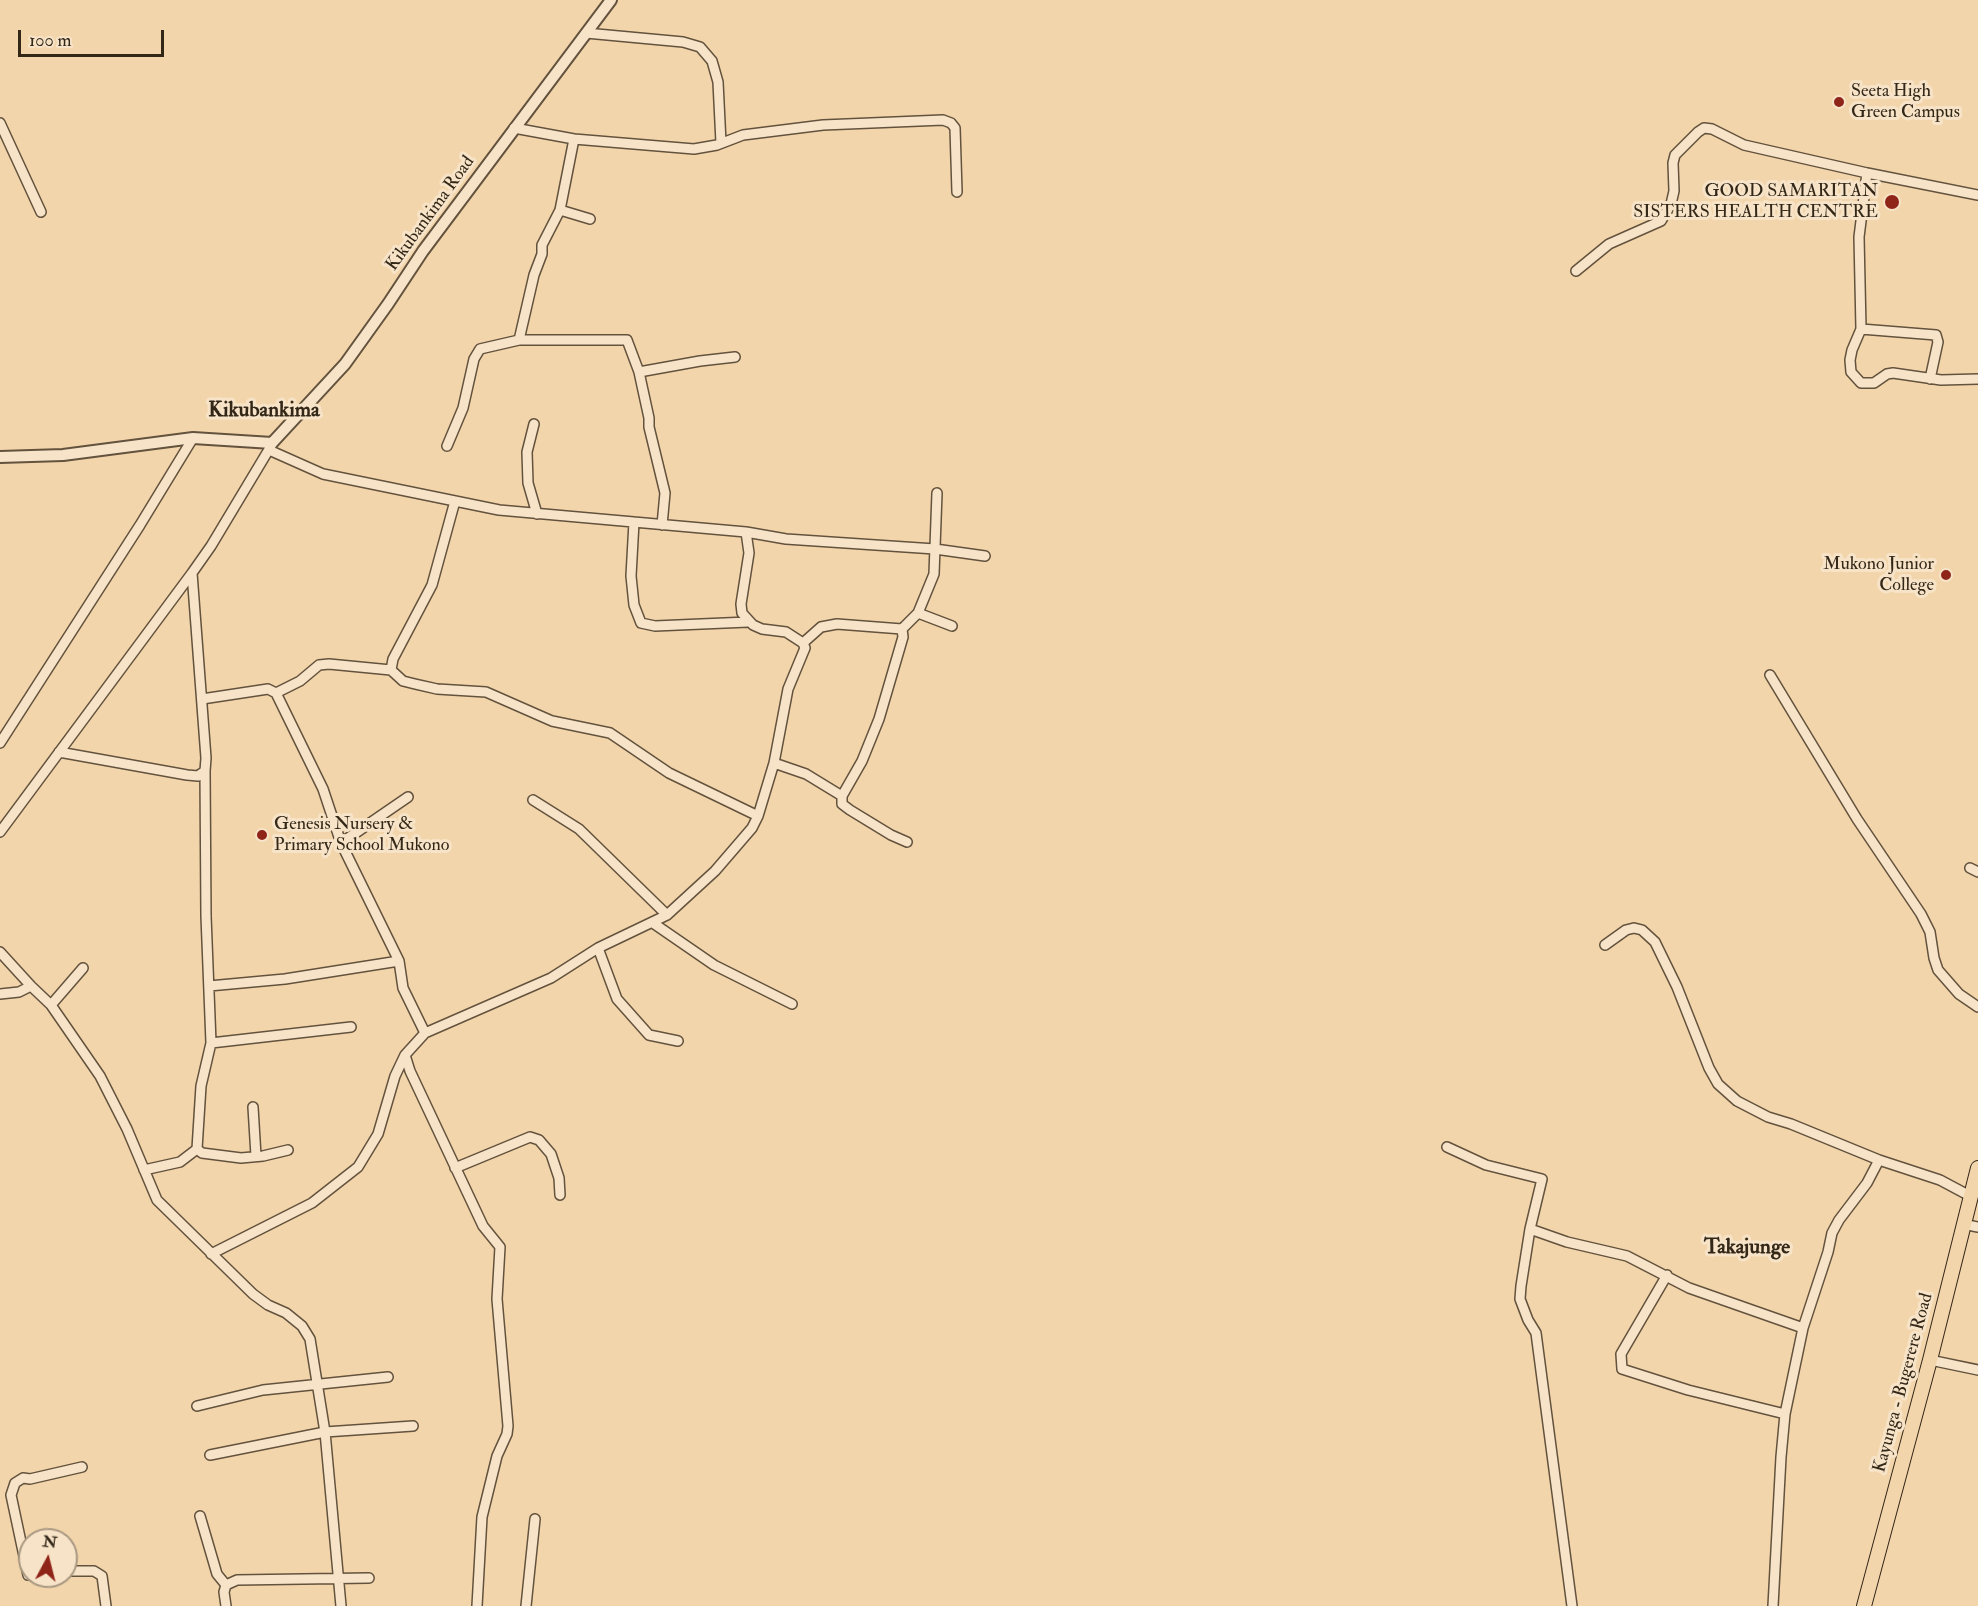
<!DOCTYPE html>
<style>
body{margin:0}
#map{position:relative;width:1978px;height:1606px;overflow:hidden;background:#f3d5ab;font-family:"IM FELL Double Pica",serif}
canvas{display:block}
.north{position:absolute;left:18px;top:1528px;width:60px;height:60px;box-sizing:border-box;background:#f7e4c8;border:2px solid #a99882;border-radius:50%;rotate:7deg;font-size:16px;font-weight:700;line-height:24px;text-align:center;color:#332718}
.north::after{content:'';display:block;margin:auto;width:21px;height:27px;background:#8f2418;clip-path:polygon(50% 0,100% 100%,50% 72%,0 100%)}
.scale{position:absolute;left:18px;top:30px;width:146px;height:27px;box-sizing:border-box;border:3px solid #332718;border-top:0;padding-left:8px;font-size:18px;line-height:21px;white-space:nowrap;color:#332718;-webkit-text-stroke:4px #f7e4c8;paint-order:stroke}
</style>
<div id="map">
<canvas width="1978" height="1606"></canvas>
<div class="north">N</div>
<div class="scale">100 m</div>
</div>
<script>
const context = document.querySelector('canvas').getContext('2d');
context.lineJoin = 'round';
const poly = rows => new Path2D(rows.map(r => 'M' + r).join(''));
function stroke(path, color, width, dash) { context.strokeStyle = color; context.lineWidth = width; context.lineCap = dash ? 'butt' : 'round'; context.setLineDash(dash || []); context.stroke(path); }
function drawText(font, color, halo, rows, align = 'center') {
  context.font = font + ' "IM FELL Double Pica",serif'; context.lineWidth = 6; context.setLineDash([]); context.textBaseline = 'middle'; context.strokeStyle = halo; context.fillStyle = color; for (const [text, x, y, turn = 0] of rows) {
    context.save(); context.translate(x, y); context.rotate((+turn || 0) * Math.PI / 180); context.textAlign = isNaN(turn) ? turn : align; if (halo) context.strokeText(text, 0, 0); context.fillText(text, 0, 0); context.restore();
  }
}
const minor = poly([
 [586,33,683,42,700,47,712,61,718,82,721,143],
 [0,123,41,212],
 [514,128,574,139,694,149,717,145,743,135,823,125,943,120,951,123,955,128,957,192],
 [1867,173,1859,237,1861,329,1852,350,1850,360,1851,372,1861,383,1874,383,1887,374,1893,373,1941,380,1978,379],
 [560,210,590,219],
 [1576,271,1609,244,1661,221,1671,204,1674,191,1673,163,1675,155,1698,132,1704,128,1712,129,1744,145,1867,173,1978,195],
 [1861,329,1936,335,1938,342,1930,379],
 [519,340,534,275,542,254,542,245,560,210,574,139],
 [639,372,700,361,735,357],
 [534,424,527,452,528,483,537,514],
 [447,446,463,408,474,359,480,349,519,340,627,340,639,372,649,418,649,427,665,493,662,525],
 [269,450,323,474,499,510,746,532,786,539,935,549,985,556],
 [634,522,631,576,634,605,641,623,655,626,748,622],
 [918,613,952,626],
 [803,643,821,627,837,624,902,629,918,613,934,574,937,493],
 [391,670,403,681,415,684,437,689,486,692,552,721,610,733,669,773,758,816],
 [1770,675,1857,819,1921,914,1930,932,1934,958,1938,970,1959,994,1978,1007],
 [276,693,300,681,319,665,329,664,391,670,393,659,432,585,455,501],
 [202,699,268,689,276,693,323,789,341,843,399,961,403,988,425,1033],
 [0,743,140,525,193,438],
 [59,752,187,775,198,776,205,771,206,758,192,573],
 [774,763,806,774,842,796,842,804,850,810,891,835,907,842],
 [842,796,862,761,879,719,903,637,902,629],
 [533,800,579,829,667,915],
 [0,832,192,573,211,546,271,446],
 [341,843,408,797],
 [1970,868,1978,872],
 [653,923,714,965,792,1004],
 [1605,945,1626,930,1634,928,1642,930,1655,942,1677,987,1709,1068,1718,1084,1737,1101,1768,1117,1791,1124,1879,1160,1940,1180,1970,1196],
 [598,948,617,999,649,1035,678,1041],
 [0,952,31,986,51,1005,100,1076,127,1129,157,1200,253,1294,268,1305,286,1313,302,1326,310,1339,325,1432,341,1606],
 [209,986,285,979,399,961],
 [0,994,19,992,31,986],
 [51,1005,83,968],
 [211,1043,351,1027],
 [405,1055,410,1071,483,1226,500,1247,497,1299,508,1426,507,1434,497,1456,482,1517,477,1606],
 [253,1107,256,1156],
 [1447,1147,1486,1165,1542,1179,1530,1229,1521,1286,1520,1299,1528,1320,1536,1333,1572,1606],
 [197,1149,202,1153,241,1158,263,1156,288,1150],
 [455,1168,530,1137,539,1140,551,1154,559,1178,560,1195],
 [144,1170,180,1162,197,1149,201,1086,211,1043,206,916,205,771],
 [1963,1224,1978,1227],
 [1530,1229,1567,1242,1627,1256,1689,1288,1803,1328],
 [211,1254,312,1203,358,1167,378,1134,395,1076,405,1055,425,1033,551,978,598,948,667,915,715,871,752,828,758,816,774,763,788,689,805,648,803,643,786,632,762,629,753,625,742,613,741,604,749,553,746,532],
 [1667,1275,1621,1354,1622,1369,1688,1390,1785,1414],
 [1930,1360,1978,1370],
 [197,1406,263,1390,388,1377],
 [210,1455,325,1432,413,1426],
 [200,1516,217,1574,226,1585],
 [66,1571,94,1571,102,1576,106,1606],
 [30,1575,28,1575,11,1495,15,1483,23,1478,30,1479,82,1467],
 [39,1576,40,1576],
 [226,1606,224,1592,226,1585,237,1580,369,1578],
 [526,1606,535,1519],
 [1773,1606,1781,1457,1785,1414,1803,1328,1828,1252,1832,1233,1839,1220,1867,1183,1879,1160]
]);
const tertiary = poly([
 [0,457,63,455,193,438,272,443,345,364,388,304,423,251,611,0]
]);
const primary = poly([
 [1864,1606,1930,1360,1978,1168]
]);
stroke(minor, '#63523d', 12);
stroke(tertiary, '#63523d', 14);
stroke(primary, '#332718', 16);
stroke(minor, '#f7e4c8', 9);
stroke(tertiary, '#f7e4c8', 10);
stroke(primary, '#f3d5ab', 14);
for (const [x, y, r, color] of [
 [1839,102,6,"#8f2418"],
 [1892,202,8,"#8f2418"],
 [1946,575,6,"#8f2418"],
 [262,835,6,"#8f2418"]
]) { const dot = new Path2D(); dot.arc(x, y, r, 0, 2 * Math.PI); context.fillStyle = color; context.fill(dot); stroke(dot, '#f7e4c8', 2); }
drawText('18px', '#332718', '#f7e4c8', [
 ["Seeta High",1851,92],
 ["Green Campus",1851,113],
 ["GOOD SAMARITAN",1878,192,"right"],
 ["SISTERS HEALTH CENTRE",1878,213,"right"],
 ["Mukono Junior",1934,565,"right"],
 ["College",1934,586,"right"],
 ["Genesis Nursery &",274,825],
 ["Primary School Mukono",274,846]
], 'left');
drawText('18px', '#332718', '#f7e4c8', [
 ["Kikubankima Road",431,214,-54],
 ["Kayunga - Bugerere Road",1904,1383,-75]
]);
drawText('bold 21px', '#332718', '#f7e4c8', [
 ["Kikubankima",264,411],
 ["Takajunge",1747,1248]
]);
</script>
